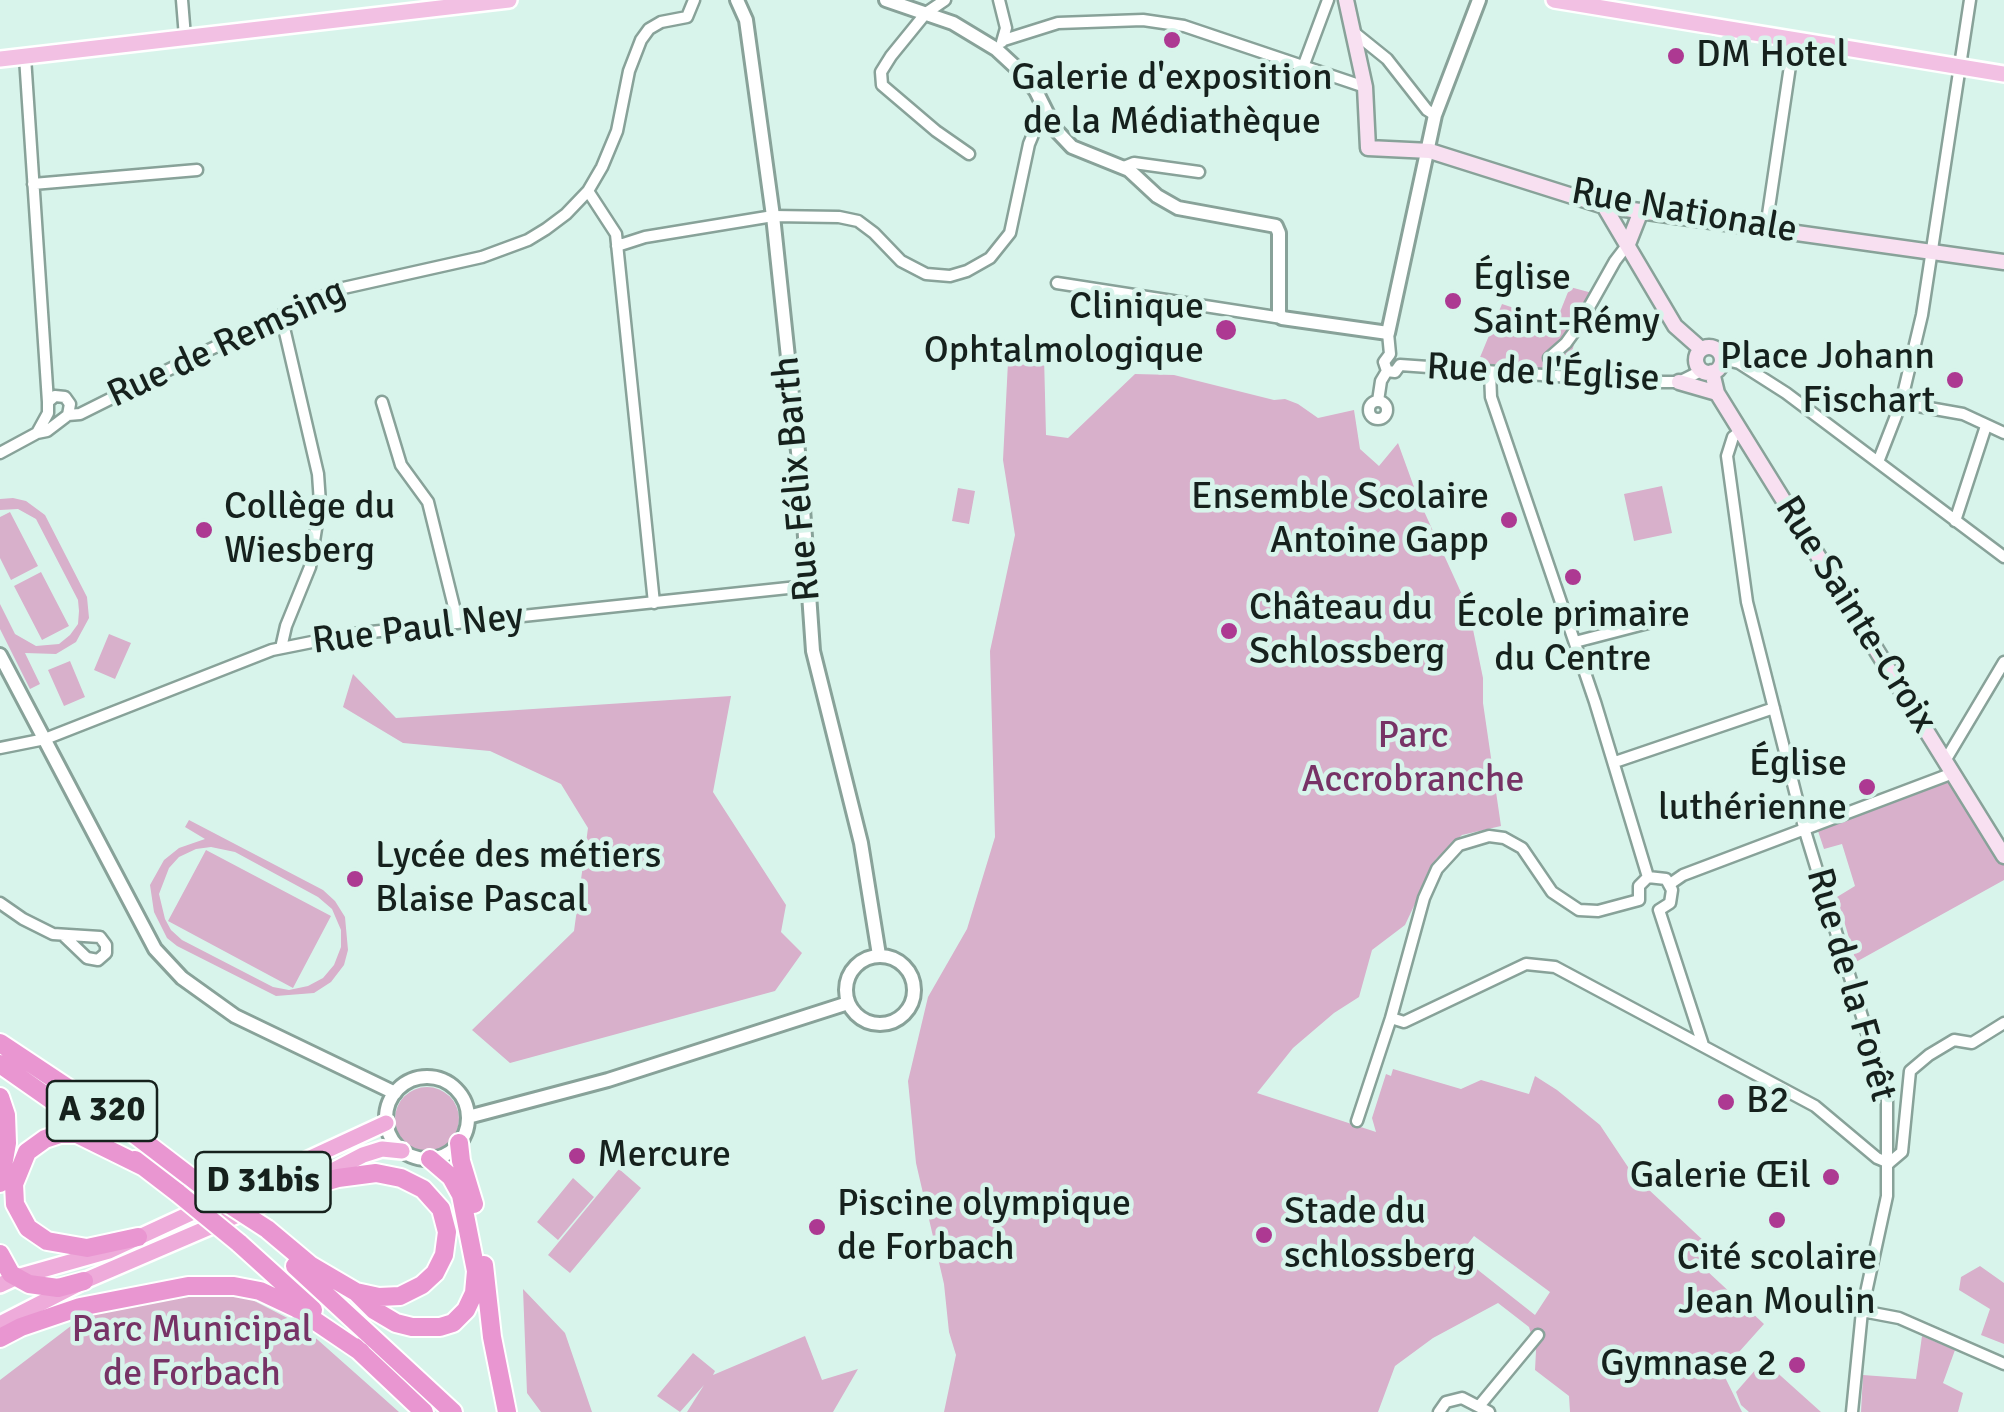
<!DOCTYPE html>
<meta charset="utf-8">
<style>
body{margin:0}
canvas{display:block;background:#d8f4eb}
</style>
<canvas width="2004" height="1412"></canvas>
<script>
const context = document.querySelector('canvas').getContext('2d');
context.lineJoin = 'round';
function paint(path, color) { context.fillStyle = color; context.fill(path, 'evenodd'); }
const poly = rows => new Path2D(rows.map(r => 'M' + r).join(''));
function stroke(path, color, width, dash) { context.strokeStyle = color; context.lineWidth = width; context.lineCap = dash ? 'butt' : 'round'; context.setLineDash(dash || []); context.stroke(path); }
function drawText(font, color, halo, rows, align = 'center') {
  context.font = font + ' Signika,sans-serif'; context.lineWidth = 9; context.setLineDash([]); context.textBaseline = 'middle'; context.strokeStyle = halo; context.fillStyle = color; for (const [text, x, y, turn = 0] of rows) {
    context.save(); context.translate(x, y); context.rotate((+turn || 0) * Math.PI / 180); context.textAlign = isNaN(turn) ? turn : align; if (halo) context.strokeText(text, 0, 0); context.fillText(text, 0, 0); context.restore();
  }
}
paint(poly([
 [1570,287,1596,294,1579,325,1565,379,1476,367,1502,304,1556,322],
 [1044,356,1046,435,1068,438,1135,374,1174,375,1274,400,1285,399,1298,404,1318,418,1354,410,1360,449,1379,466,1398,443,1418,498,1469,610,1483,678,1483,703,1501,826,1462,835,1436,859,1405,925,1372,950,1359,997,1334,1013,1293,1048,1257,1093,1376,1132,1372,1118,1386,1074,1391,1076,1393,1069,1461,1089,1481,1080,1529,1094,1535,1076,1557,1090,1600,1125,1634,1176,1705,1242,1706,1270,1764,1324,1722,1371,1742,1412,1570,1412,1569,1396,1535,1370,1536,1351,1529,1327,1498,1303,1433,1338,1395,1366,1378,1412,944,1412,956,1355,949,1332,944,1284,916,1163,908,1081,928,997,967,929,995,837,990,651,1015,535,1003,460,1008,362],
 [1474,1236,1550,1292,1535,1315,1459,1255],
 [1662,486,1672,533,1634,541,1624,494],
 [958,488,975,491,969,524,952,521],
 [13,498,26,501,45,515,87,597,89,618,76,642,56,654,25,653,40,684,30,689,0,629,0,604,15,634,36,646,59,644,70,635,78,624,79,611,78,600,36,519,18,509,0,510,0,499],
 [10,512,38,566,11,580,0,558,0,517],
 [41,572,69,626,42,640,14,586],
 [109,634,131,643,115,679,94,670],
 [70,661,85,697,64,706,48,670],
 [353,674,396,718,731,696,713,792,786,905,781,932,802,953,775,991,510,1063,472,1030,574,931,588,828,561,784,490,751,403,743,343,707],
 [1953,779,2004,861,2004,880,1856,962,1837,897,1855,886,1842,844,1824,849,1818,831],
 [189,820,323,890,335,901,345,917,348,950,344,965,331,982,314,993,276,996,177,946,167,938,154,912,150,885,164,860,179,848,205,839,185,827],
 [211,847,235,852,318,897,332,909,341,930,341,947,334,965,323,978,308,986,289,990,273,987,182,940,171,930,165,919,159,894,169,868,179,857,196,849],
 [206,850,331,916,293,988,168,921],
 '395 1119a32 32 0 1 1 64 0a32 32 0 1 1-64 0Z',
 [619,1169,641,1188,570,1273,548,1255],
 [573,1178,594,1197,558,1240,537,1222],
 [1980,1266,2004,1283,2004,1344,1981,1335,1990,1309,1959,1290,1961,1277],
 [523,1289,565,1333,592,1412,541,1412,527,1393],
 [235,1291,301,1325,399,1412,0,1412,0,1380,84,1316,177,1295],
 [805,1336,822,1380,858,1369,833,1412,687,1412,704,1385,680,1412,657,1396,693,1353,715,1371,713,1375],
 [1922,1336,1955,1350,1943,1383,1963,1393,1958,1412,1861,1412,1863,1375,1916,1379],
 [1764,1360,1772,1368,1821,1412,1749,1412,1741,1405,1736,1392]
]), '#d8b0cb');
const minor = poly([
 [182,0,185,37],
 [945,0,926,13,891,56,881,72,882,85,936,131,969,154],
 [999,0,1006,28,1002,42],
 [1356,34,1387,59,1427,110,1435,115],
 [1004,40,1058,23,1143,20,1184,26,1365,87],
 [25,57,48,402,48,413,37,433],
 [1303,67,1328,0],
 [1124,167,1134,163,1199,172],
 [33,184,197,170],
 [588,191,616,234,654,603],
 [1766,228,1794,39],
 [617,246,645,237,773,216,839,217,858,221,874,233,901,261,926,274,950,276,967,271,990,258,1010,233,1029,144,1044,108],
 [1057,283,1282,318],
 [1549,358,1566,343,1579,325,1615,261,1628,244],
 [1722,359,1739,363,1786,393,2004,557],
 [1387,371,1395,372,1400,365,1642,382,1679,382,1701,371],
 [1490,373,1491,397,1595,702,1648,877],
 '1369 410a9 9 0 1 1 18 0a9 9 0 1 1-18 0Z',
 [1378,401,1381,381,1387,371,1384,362,1390,354,1388,333],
 [48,402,55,396,65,397,70,404,68,415],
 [382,402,401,465,428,502,458,623],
 [1901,403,1963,414,2004,433],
 [1741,431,1733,437,1727,456,1747,602,1805,831,1887,1098,1887,1196,1862,1311,1852,1412],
 [0,453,37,433,47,431,68,415,80,414,198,355,339,289,482,257,528,240,546,229,566,214,588,191,602,167,617,131,629,71,641,40,649,29,661,22,687,17,694,0],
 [1878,462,1901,403,1922,315,1970,0],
 [1955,521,1986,426],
 [1575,642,1675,616],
 [281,648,286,626,310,567,320,503,318,474,281,315],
 [0,748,45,739,272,650,352,634,807,586],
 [1945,761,2004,662],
 [1615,762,1774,708],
 [1648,877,1666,879,1672,890,1670,903,1659,910],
 [1670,884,1683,875,1953,773],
 [1639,900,1639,886,1648,877],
 [0,903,23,919,53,934,100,937,106,945,106,953,98,960,87,958,64,936],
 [1659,910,1703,1045],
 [1391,1018,1404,1022,1526,964,1555,967,1815,1106,1877,1158,1889,1163],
 [1357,1121,1391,1018,1424,898,1437,869,1459,845,1489,836,1504,838,1522,848,1552,892,1579,910,1598,911,1639,900],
 [1889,1163,1902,1152,1910,1071,1929,1055,1954,1040,1972,1043,2004,1023],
 [1862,1311,1899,1318,2004,1364],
 [1480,1405,1538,1335],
 [1439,1412,1446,1402,1462,1398,1489,1412]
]);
const tertiary = poly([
 [737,0,746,20,773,216,801,480,813,651,861,843,879,955],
 [886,0,953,23,996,49,1023,74,1036,91,1055,129,1072,147,1129,170,1157,196,1178,208,1276,226,1279,233,1279,313,1282,318,1388,333,1435,115,1479,0],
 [0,655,155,949,182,978,235,1016,395,1093],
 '846 990a34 34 0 1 1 68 0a34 34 0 1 1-68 0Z',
 '386 1118a41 41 0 1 1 82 0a41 41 0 1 1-82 0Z',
 [468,1117,608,1080,848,1003]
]);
const secondary = poly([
 [1346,0,1365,87,1368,148,1430,151,1604,206,2004,262],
 [1604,206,1675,326,1701,349],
 [1628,244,1641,211],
 '1696 360a13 13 0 1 1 26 0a13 13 0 1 1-26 0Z',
 [1712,372,1717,393,2004,856],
 [1679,382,1717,393]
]);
const primary = poly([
 [1554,0,2004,74],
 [0,59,509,0]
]);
const trunk = poly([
 [0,1285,17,1277,109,1251,386,1123],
 [0,1324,84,1281,296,1190,363,1155,382,1149,402,1151]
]);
const motorway = poly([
 [0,1043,116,1120,210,1192],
 [0,1064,106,1138],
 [0,1097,6,1115,7,1143,0,1183],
 [459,1143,461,1161,474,1204],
 [135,1160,178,1193],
 [267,1229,310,1265,356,1292,379,1297,400,1296,422,1285,435,1273,444,1255,447,1232,441,1209,423,1189,401,1178,376,1173,338,1178,296,1190],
 [138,1237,87,1248,47,1241,28,1228,15,1204,14,1184,27,1152,45,1139,60,1134,77,1134,144,1167],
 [239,1243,313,1310],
 [0,1254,11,1274,29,1284,58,1288,84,1281],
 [484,1265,492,1337,507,1412],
 [295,1266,453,1412],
 [356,1292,374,1310,396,1323,412,1327,440,1327,453,1323,466,1310,474,1293,476,1271,461,1195,451,1177,430,1159],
 [0,1338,21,1327,80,1307,188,1286,234,1286,260,1291,296,1308,361,1352],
 [355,1347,424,1412]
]);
stroke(minor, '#88a299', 15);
stroke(tertiary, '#88a299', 18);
stroke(secondary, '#88a299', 19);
stroke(primary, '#fff', 20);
stroke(trunk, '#fff', 20);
stroke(motorway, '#fff', 22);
stroke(minor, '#fff', 10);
stroke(tertiary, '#fff', 12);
stroke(secondary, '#f8e0f1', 14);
stroke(primary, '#f2c0e3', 15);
stroke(trunk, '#eeabda', 15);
stroke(motorway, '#e996d1', 18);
const motorwayBridge = poly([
 [210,1192,267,1229],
 [178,1193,239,1243]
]);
stroke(motorwayBridge, '#fff', 22, []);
stroke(motorwayBridge, '#e996d1', 18);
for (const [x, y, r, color] of [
 [1172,40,10,"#ad3992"],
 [1676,56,10,"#ad3992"],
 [1453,301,10,"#ad3992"],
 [1226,330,12,"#ad3992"],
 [1955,380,10,"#ad3992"],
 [1509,520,10,"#ad3992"],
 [204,530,10,"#ad3992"],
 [1573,577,10,"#ad3992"],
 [1229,631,10,"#ad3992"],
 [1867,787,10,"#ad3992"],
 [355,879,10,"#ad3992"],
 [1726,1102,10,"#ad3992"],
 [577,1156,10,"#ad3992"],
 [1831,1177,10,"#ad3992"],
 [1777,1220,10,"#ad3992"],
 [817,1227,10,"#ad3992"],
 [1264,1235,10,"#ad3992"],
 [1797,1365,10,"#ad3992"]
]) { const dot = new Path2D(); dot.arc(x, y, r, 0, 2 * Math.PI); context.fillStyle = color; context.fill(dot); stroke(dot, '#d8f4eb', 4); }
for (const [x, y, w] of [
 [102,1111,110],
 [263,1182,135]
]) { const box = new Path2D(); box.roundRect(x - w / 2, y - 30, w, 60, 8); context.fillStyle = '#d8f4eb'; context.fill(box); stroke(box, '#16211d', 2.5); }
drawText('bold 35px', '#16211d', null, [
 ["A 320",102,1111],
 ["D 31bis",263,1182]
]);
drawText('38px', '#16211d', '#d8f4eb', [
 ["DM Hotel",1696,56],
 ["Galerie d'exposition",1172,79,"center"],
 ["de la Médiathèque",1172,123,"center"],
 ["Église",1473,279],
 ["Saint-Rémy",1473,323],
 ["Clinique",1204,308,"right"],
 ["Ophtalmologique",1204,352,"right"],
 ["Place Johann",1935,358,"right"],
 ["Fischart",1935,402,"right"],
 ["Ensemble Scolaire",1489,498,"right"],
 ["Antoine Gapp",1489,542,"right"],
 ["Collège du",224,508],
 ["Wiesberg",224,552],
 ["Château du",1249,609],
 ["Schlossberg",1249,653],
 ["École primaire",1573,616,"center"],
 ["du Centre",1573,660,"center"],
 ["Église",1847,765,"right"],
 ["luthérienne",1847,809,"right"],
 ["Lycée des métiers",375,857],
 ["Blaise Pascal",375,901],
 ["B2",1746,1102],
 ["Mercure",597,1156],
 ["Galerie Œil",1811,1177,"right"],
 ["Piscine olympique",837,1205],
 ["de Forbach",837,1249],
 ["Stade du",1284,1213],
 ["schlossberg",1284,1257],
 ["Cité scolaire",1777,1259,"center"],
 ["Jean Moulin",1777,1303,"center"],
 ["Gymnase 2",1777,1365,"right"]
], 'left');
drawText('38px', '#16211d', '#d8f4eb', [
 ["Rue Nationale",1684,212,10],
 ["Rue de Remsing",227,344,-25],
 ["Rue de l'Église",1543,374,3],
 ["Rue Félix Barth",798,479,-95],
 ["Rue Sainte-Croix",1855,615,58],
 ["Rue Paul Ney",418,630,-7],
 ["Rue de la Forêt",1850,985,74]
]);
drawText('38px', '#736', '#d8f4eb', [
 ["Parc",1413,737],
 ["Accrobranche",1413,781],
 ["Parc Municipal",192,1331],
 ["de Forbach",192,1375]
]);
</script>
